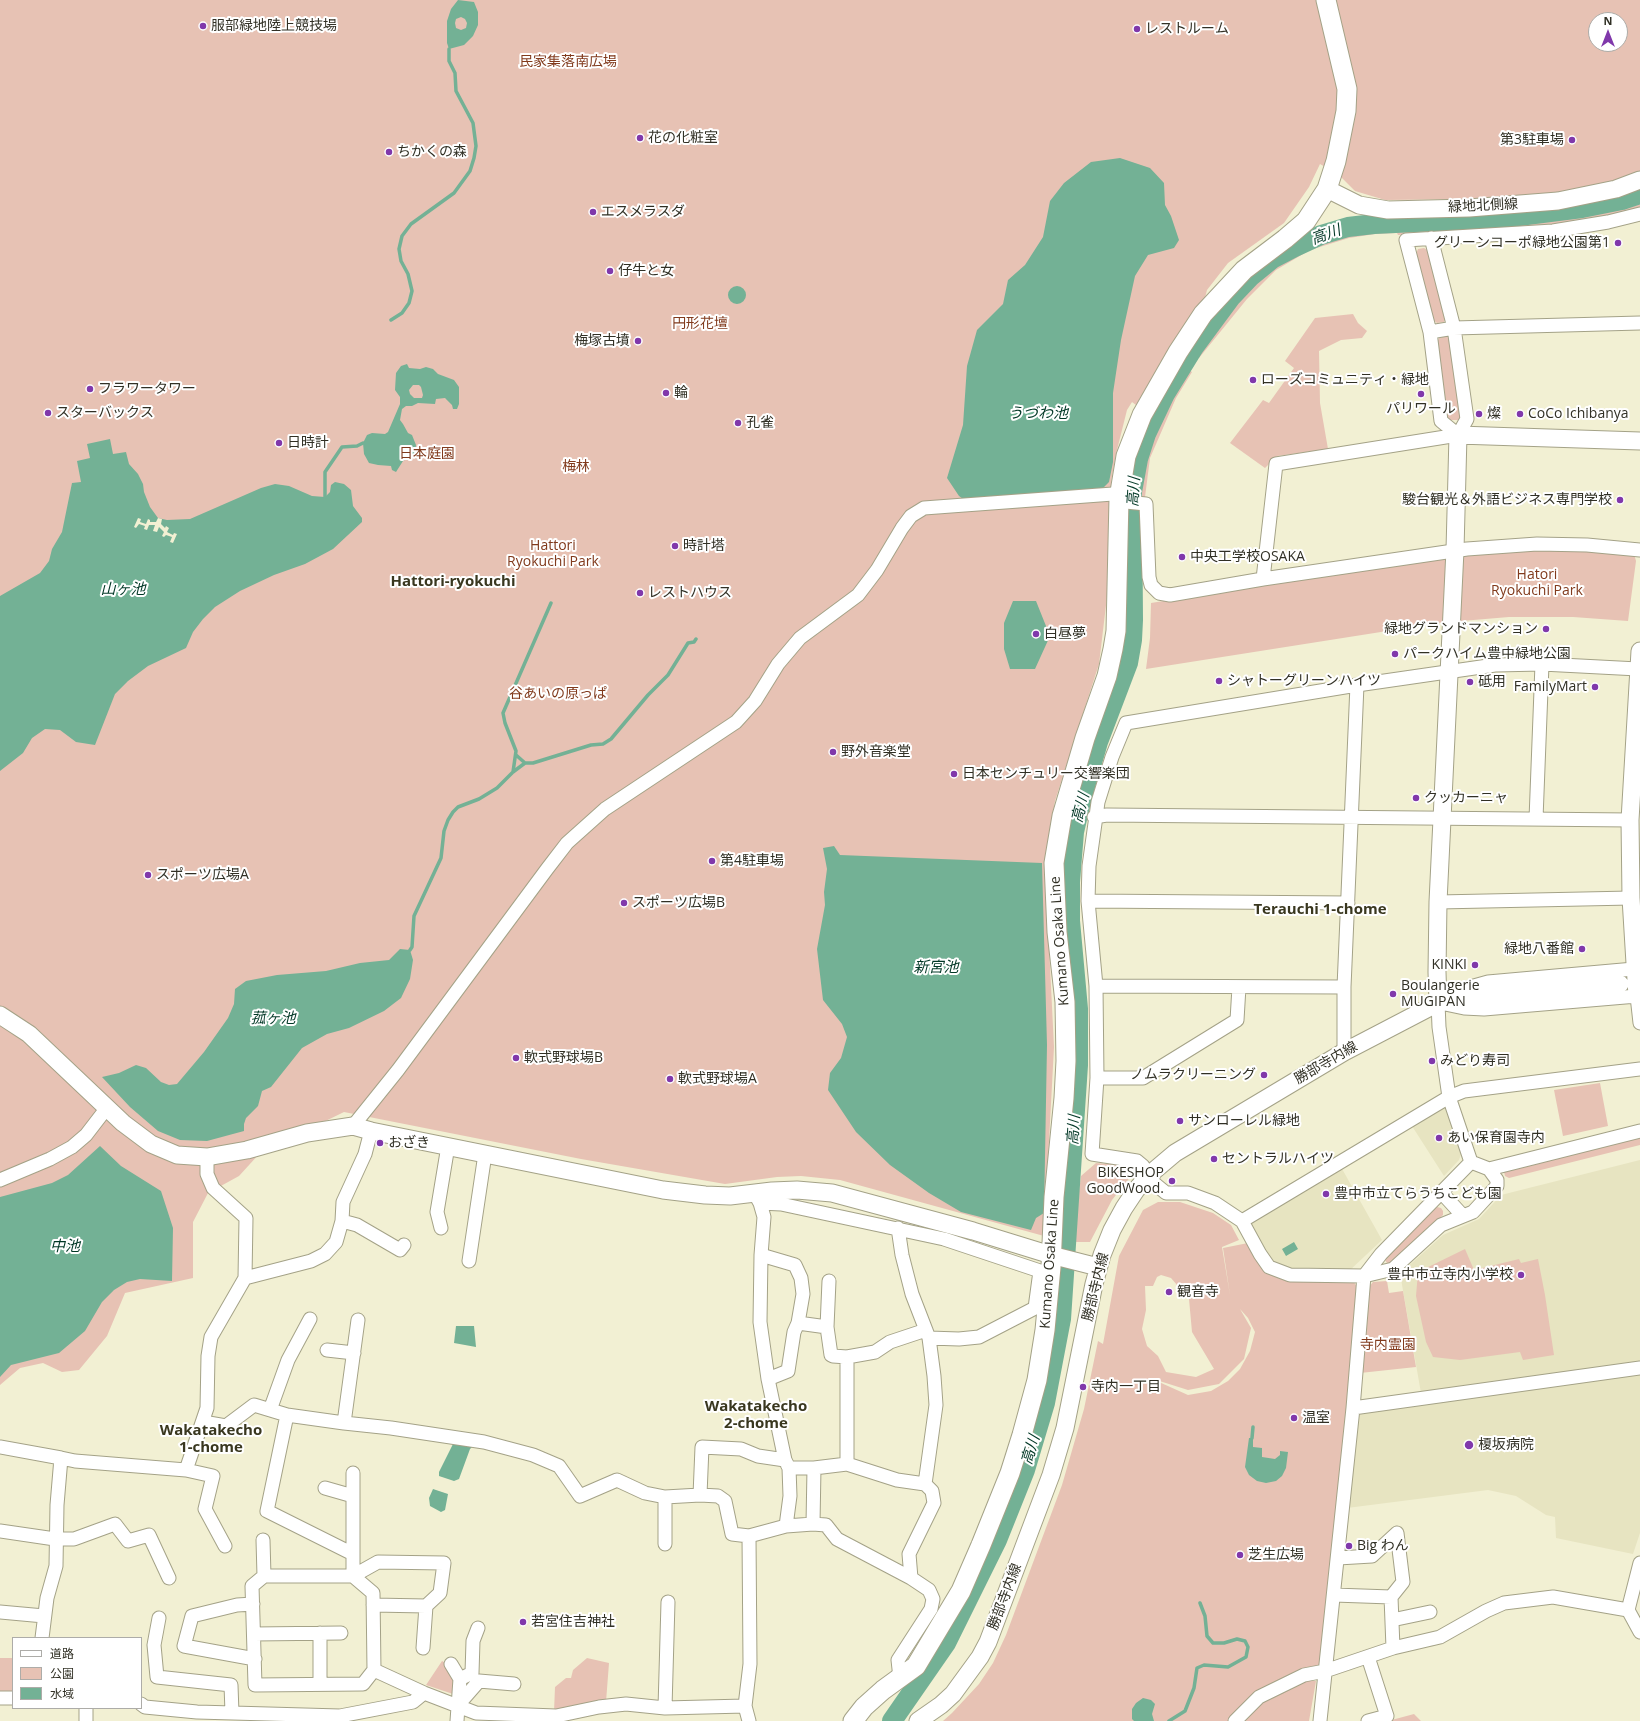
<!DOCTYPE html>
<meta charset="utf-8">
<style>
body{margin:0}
#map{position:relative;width:1640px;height:1721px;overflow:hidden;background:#f2f0d3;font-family:"Open Sans","Noto Sans JP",sans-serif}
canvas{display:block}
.legend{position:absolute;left:12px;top:1637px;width:130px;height:72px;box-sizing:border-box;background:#fff;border:1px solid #adaca8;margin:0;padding:5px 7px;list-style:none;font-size:12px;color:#313025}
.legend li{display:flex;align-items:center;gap:8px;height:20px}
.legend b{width:20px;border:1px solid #adaca8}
.north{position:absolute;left:1588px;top:12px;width:40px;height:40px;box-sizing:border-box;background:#fff;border:1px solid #adaca8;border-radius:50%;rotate:0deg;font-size:11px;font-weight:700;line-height:16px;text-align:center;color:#313025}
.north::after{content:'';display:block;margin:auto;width:14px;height:18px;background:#8038ab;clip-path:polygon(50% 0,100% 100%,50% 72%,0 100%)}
</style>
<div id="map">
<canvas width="1640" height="1721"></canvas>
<ul class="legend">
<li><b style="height:5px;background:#fff"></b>道路</li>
<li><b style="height:11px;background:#e7c2b4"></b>公園</li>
<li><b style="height:11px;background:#73b195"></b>水域</li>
</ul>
<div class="north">N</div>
</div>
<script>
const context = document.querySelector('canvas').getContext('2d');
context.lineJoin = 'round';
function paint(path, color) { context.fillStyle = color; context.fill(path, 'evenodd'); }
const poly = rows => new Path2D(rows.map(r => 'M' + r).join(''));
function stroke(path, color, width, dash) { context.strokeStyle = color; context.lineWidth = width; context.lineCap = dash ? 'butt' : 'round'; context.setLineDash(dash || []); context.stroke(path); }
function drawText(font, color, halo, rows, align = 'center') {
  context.font = font + ' "Open Sans","Noto Sans JP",sans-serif'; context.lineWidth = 4; context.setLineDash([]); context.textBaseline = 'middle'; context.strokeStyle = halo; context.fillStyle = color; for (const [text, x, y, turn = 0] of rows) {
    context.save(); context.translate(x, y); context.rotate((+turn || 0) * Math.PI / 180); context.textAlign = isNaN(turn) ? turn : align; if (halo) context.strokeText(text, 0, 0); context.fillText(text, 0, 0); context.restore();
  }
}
paint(poly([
 [1443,1107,1448,1110,1462,1151,1459,1160,1444,1176,1412,1126],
 [1640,1160,1640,1362,1421,1393,1401,1279,1403,1271,1443,1235,1479,1219,1501,1195],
 [1341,1167,1382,1240,1349,1271,1291,1270,1272,1262,1251,1228,1252,1221],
 [1640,1373,1640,1533,1633,1554,1556,1538,1555,1517,1546,1515,1516,1496,1488,1490,1347,1508,1357,1414]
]), '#e7e4c1');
paint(poly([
 [0,0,1640,0,1640,173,1609,182,1553,194,1477,199,1385,200,1355,191,1339,175,1320,164,1309,187,1284,223,1228,263,1207,290,1205,298,1178,334,1136,405,1132,402,1127,410,1116,454,1111,482,1107,597,1099,664,1055,801,1045,865,1054,1047,1044,1236,840,1180,801,1176,777,1177,725,1184,581,1159,344,1112,260,1153,239,1176,208,1193,193,1222,193,1278,125,1293,107,1336,79,1370,62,1372,43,1363,20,1368,0,1385],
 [1596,20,1620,20,1620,44,1596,44],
 [1640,198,1640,210,1554,226,1398,235,1397,233,1375,234,1349,238,1310,250,1276,270,1247,299,1199,358,1194,354,1233,299,1251,279,1274,261,1296,249,1322,238,1349,230,1374,227,1503,221,1584,212,1622,204],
 [1424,248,1429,251,1447,316,1444,322,1437,323,1432,319,1416,254,1418,249],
 [1353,314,1358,323,1367,331,1362,338,1341,340,1319,351,1320,403,1328,449,1277,456,1265,468,1230,443,1263,400,1269,403,1294,368,1285,361,1315,318],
 [1446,336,1450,339,1461,420,1446,420,1437,343,1439,338],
 [1185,367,1192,372,1176,398,1150,458,1145,497,1136,496,1141,459,1149,435,1168,394],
 [1537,549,1589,551,1634,554,1636,561,1628,621,1573,617,1509,617,1438,623,1146,669,1150,638,1151,603,1437,557],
 [1600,1083,1608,1126,1563,1136,1554,1090],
 [1640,1136,1640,1145,1509,1178,1505,1176,1504,1172],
 [1096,1163,1133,1166,1135,1171,1112,1200,1090,1242,1074,1242,1074,1229,1081,1176],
 [1158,1202,1180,1202,1213,1213,1231,1225,1239,1240,1222,1247,1230,1295,1223,1248,1248,1243,1265,1272,1288,1281,1353,1281,1358,1288,1321,1667,1230,1721,943,1721,952,1713,979,1684,993,1663,1006,1635,1062,1485,1084,1409,1098,1341,1103,1344,1119,1256,1143,1210],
 [1161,1275,1171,1278,1189,1299,1192,1332,1214,1369,1196,1377,1166,1372,1158,1356,1147,1346,1142,1329,1146,1310,1145,1286,1153,1286,1157,1277],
 [1240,1309,1248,1318,1255,1332,1250,1351,1240,1369,1228,1381,1211,1391,1188,1395,1150,1378,1188,1390,1219,1384,1244,1359,1251,1328],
 [1437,1207,1441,1208,1443,1211,1443,1215,1391,1263,1387,1263,1385,1260,1385,1257],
 [1465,1249,1474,1270,1519,1259,1521,1263,1538,1259,1545,1295,1554,1355,1523,1360,1520,1352,1460,1360,1433,1357,1426,1342,1416,1296,1418,1272],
 [1387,1281,1389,1293,1403,1291,1416,1367,1360,1373,1368,1288,1373,1282],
 [0,1658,13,1658,13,1695,0,1695],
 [587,1658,609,1663,606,1702,554,1712,555,1687,566,1678,571,1678,573,1670],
 [442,1661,446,1663,455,1681,453,1694,426,1685],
 [1307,1681,1316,1681,1309,1721,1245,1721,1264,1700],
 [1414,1714,1421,1721,1388,1721]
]), '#e7c2b4');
paint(poly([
 [458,0,474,2,478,12,478,25,473,36,464,45,449,49,447,43,447,21,451,9],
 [461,17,465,19,467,23,466,28,461,30,456,28,455,23,456,19],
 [1120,158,1150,168,1164,183,1165,205,1171,216,1179,240,1174,248,1148,255,1135,276,1121,340,1113,393,1113,462,1109,482,1102,489,966,501,959,496,947,478,963,425,967,366,977,330,1003,304,1008,280,1025,265,1043,237,1050,201,1064,183,1091,162],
 '728 295a9 9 0 1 1 18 0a9 9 0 1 1-18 0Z',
 [407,364,409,368,420,369,426,367,433,369,438,374,454,380,459,387,459,404,457,409,453,409,452,405,445,398,436,399,435,404,418,403,412,406,406,406,402,409,400,420,403,424,408,433,412,435,416,445,415,454,403,461,396,472,392,470,391,466,378,465,369,463,364,454,363,443,367,435,372,433,385,434,388,432,400,404,400,397,395,390,396,373,401,366],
 [413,385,419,385,421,387,423,395,422,398,414,398,410,394,409,390],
 [110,439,113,454,126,452,129,464,138,474,143,484,144,492,150,507,158,518,167,520,190,519,261,488,275,484,289,486,312,496,325,497,330,492,331,485,335,482,344,484,351,490,353,506,362,518,362,522,333,549,305,564,274,575,240,591,215,607,203,619,193,632,186,648,148,666,128,681,115,694,95,745,76,742,60,730,45,729,32,738,23,753,0,771,0,596,40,573,49,561,52,549,62,532,72,483,81,482,77,461,90,458,87,444],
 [1013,601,1036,601,1050,636,1035,669,1010,669,1004,649,1004,623],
 [834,846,840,855,1042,863,1047,1045,1044,1213,1036,1218,1031,1230,961,1212,929,1193,890,1165,856,1132,828,1090,830,1073,841,1058,847,1037,842,1024,823,1000,817,949,825,905,824,892,827,869,823,848],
 [400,949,410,950,413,960,410,979,401,998,384,1011,349,1028,327,1034,302,1048,271,1087,262,1091,258,1106,246,1118,244,1124,244,1131,207,1141,180,1140,158,1131,130,1107,102,1077,119,1073,136,1065,146,1068,161,1082,169,1085,177,1084,204,1052,228,1018,234,1004,235,989,246,981,277,975,326,971,360,963,389,960],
 [100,1146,121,1166,161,1191,173,1228,172,1281,140,1279,127,1282,114,1290,102,1302,85,1331,59,1353,11,1365,0,1377,0,1197,52,1183,68,1175],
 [1294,1242,1298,1249,1286,1256,1282,1249],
 [456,1326,474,1326,476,1347,454,1343],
 [1249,1438,1253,1438,1253,1447,1262,1448,1262,1457,1275,1459,1280,1455,1280,1451,1288,1452,1286,1468,1282,1476,1276,1481,1266,1483,1257,1481,1249,1475,1245,1467],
 [454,1442,475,1444,470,1449,459,1479,454,1481,439,1476,439,1472],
 [433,1489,448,1494,445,1510,441,1512,430,1506,429,1498],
 [1143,1698,1151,1700,1155,1704,1152,1714,1154,1721,1134,1721,1132,1719,1132,1709,1136,1703]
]), '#73b195');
paint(poly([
 [138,518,141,519,140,522,146,524,148,519,150,520,150,522,156,522,158,518,162,519,161,524,165,528,166,526,169,528,167,532,173,535,174,533,177,534,173,543,170,542,172,537,166,535,164,537,162,536,164,532,159,527,157,532,153,531,155,525,149,525,147,530,144,529,145,526,139,524,136,528,134,527]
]), '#f2f0d3');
stroke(poly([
 [391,320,402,313,409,303,412,291,408,274,401,261,399,249,402,236,411,224,454,193,470,171,474,158,476,146,473,123,456,91,455,73,449,61,449,49],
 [325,497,325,472,342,447,357,446,363,443],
 [516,755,525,763],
 [513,772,516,751,505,723,503,713,551,603],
 [410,950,412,947,414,916,441,858,444,831,448,820,453,812,458,807,479,799,497,788,513,772,525,763,533,763,591,745,603,744,611,739,648,695,668,675,688,643,694,642,696,639],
 [1252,1438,1253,1427],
 [1169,1721,1185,1711,1194,1688,1197,1668,1204,1665,1228,1667,1246,1657,1248,1647,1245,1641,1237,1639,1224,1643,1213,1643,1207,1636,1205,1616,1200,1603]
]), '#73b195', 3.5);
stroke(poly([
 [892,1721,946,1643,997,1540,1025,1470,1045,1403,1061,1319,1078,1065,1078,1009,1070,921,1070,882,1074,832,1082,797,1098,742,1128,663,1132,640,1133,620,1132,492,1138,459,1146,434,1165,394,1194,347,1231,297,1250,277,1272,259,1295,247,1321,235,1348,227,1374,224,1503,218,1582,208,1622,200,1640,194]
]), '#73b195', 20);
const minor = poly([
 [1431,238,1454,328,1467,419,1458,435],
 [1430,332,1454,328,1640,323],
 [1458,435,1441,421,1430,332,1406,240,1553,231,1608,222,1640,214],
 [1263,579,1276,464,1458,435],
 [1094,817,1107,815,1630,820],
 [1536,819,1542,664],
 [1088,901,1348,903],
 [1438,902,1631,898],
 [1096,986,1344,987],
 [1445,999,1463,989,1488,982,1634,969],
 [1438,1003,1439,1027,1449,1097,1471,1162],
 [1445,1004,1464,1008,1484,1009,1637,996,1640,1023],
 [1344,1052,1344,987,1357,685],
 [1097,1078,1143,1078,1237,1020,1239,987],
 [353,1126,398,1070,547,869,567,843,605,809,736,722,755,701,778,664,800,638,858,595,877,570,902,528,911,516,924,508,1113,494,1126,502,1146,504,1149,577,1151,585,1159,593,1170,595,1263,579,1467,549,1537,544,1587,545,1640,550],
 [1489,1169,1640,1131],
 [0,1180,50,1159,72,1147,86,1135,106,1109],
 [1442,1193,1463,1216],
 [760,1203,781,1204,944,1239,1040,1271,1035,1308,979,1337,959,1339,929,1338],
 [342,1221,357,1225,400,1250,404,1245],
 [1242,1221,1449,1097,1464,1091,1640,1069],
 [441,1228,437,1212,448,1146],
 [898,1228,902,1255,912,1294,929,1338,934,1376,936,1405,925,1484],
 [761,1255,795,1265,801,1278,803,1294,798,1323,794,1332,788,1371,768,1379],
 [469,1261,485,1154],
 [245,1278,311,1261,325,1254,336,1242,342,1221,343,1202,365,1154,371,1131],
 [829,1281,827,1327,831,1355,833,1356,847,1357,875,1352,890,1342,926,1330],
 [798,1323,827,1327],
 [327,1350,354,1353],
 [1353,1408,1640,1368],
 [270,1410,288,1360,310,1319],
 [287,1415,267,1511,353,1554],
 [203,1422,226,1426,254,1405,287,1415,344,1423,391,1428,484,1442,533,1455,559,1466,580,1496,617,1480,645,1493,665,1497,700,1495,718,1496,725,1501,732,1534,749,1536],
 [344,1423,358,1320],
 [0,1447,61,1458,75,1461,186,1470,213,1476,205,1509,225,1546],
 [847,1464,847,1357],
 [789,1468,814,1468,847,1464,897,1480,925,1484,932,1491,934,1503,909,1554,911,1578,929,1590,933,1599,931,1609,898,1660,900,1678],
 [186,1470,207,1408,208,1356,211,1337,245,1278,246,1218,213,1188,207,1174,207,1157],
 [353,1473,353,1576,373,1593,374,1670,424,1693,476,1713,556,1716,599,1707,626,1704,665,1708,745,1706],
 [325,1488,353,1496],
 [700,1495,702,1447,741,1449,758,1456,785,1460],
 [813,1524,826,1525,837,1539,911,1578],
 [786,1526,813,1524,814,1468],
 [0,1531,55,1539,74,1539,115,1524,128,1541,149,1535,169,1578],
 [263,1540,264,1576],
 [665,1544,665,1497],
 [1334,1595,1391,1597],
 [253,1604,237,1605,192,1616,184,1646,255,1659],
 [373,1605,426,1606],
 [1628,1610,1640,1563],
 [0,1612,44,1616],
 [159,1618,154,1645,157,1677,231,1685,232,1713],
 [1392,1620,1430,1612],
 [320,1633,320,1684],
 [254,1634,341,1633],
 [42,1638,47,1598,56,1566,57,1505,61,1458],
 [1393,1648,1440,1637,1486,1611,1504,1603,1553,1597,1628,1610,1640,1632],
 [451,1664,460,1679],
 [374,1670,363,1684,255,1685,252,1586,264,1576,353,1576,378,1562,444,1563,440,1593,426,1606,423,1648],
 [0,1698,13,1698],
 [141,1704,145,1707,197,1712,340,1716,413,1702,424,1693],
 [458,1705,479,1681,514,1684],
 [665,1708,668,1602],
 [86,1721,86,1708],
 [457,1721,460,1679,472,1673,473,1641,478,1628],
 [749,1721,745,1706,750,1664,749,1536,786,1526,790,1496,789,1468,785,1460,768,1379,760,1322,761,1255,764,1217,760,1203,755,1194],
 [1235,1721,1259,1697,1304,1675,1325,1671,1393,1648,1391,1597,1403,1582,1397,1533,1372,1556,1338,1558],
 [1320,1721,1353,1408,1364,1276,1381,1254,1471,1162,1489,1169,1497,1180,1497,1186,1473,1212,1441,1225,1393,1269,1364,1276,1290,1275,1269,1267,1260,1254,1242,1221,1215,1203,1188,1193,1166,1193,1155,1184,1143,1166,1137,1161,1092,1154,1097,1078,1096,986,1088,901,1089,866,1098,802,1112,757,1126,723,1357,685,1495,665,1542,664,1638,669],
 [1368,1721,1387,1716,1368,1657]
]);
const tertiary = poly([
 [1327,189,1359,205,1388,210,1469,208,1558,201,1616,189,1640,180],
 [1637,996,1631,898,1630,820,1640,651],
 [1438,1003,1437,972,1438,902,1455,550,1458,435,1640,441],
 [0,1015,29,1034,123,1123,151,1144,177,1155,207,1157,247,1150,307,1133,353,1126,371,1131,663,1190,705,1195,730,1196,772,1191,797,1190,832,1193,973,1231,1051,1255,1098,1267],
 [918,1721,941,1705,953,1694,980,1657,988,1642,1051,1475,1065,1428,1094,1284,1102,1255,1112,1230,1124,1208,1136,1190,1149,1175,1175,1153,1344,1052,1438,1003,1483,995,1620,984]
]);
const secondary = poly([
 [853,1721,864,1707,883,1690,916,1666,961,1591,981,1545,1010,1473,1022,1435,1037,1380,1045,1330,1051,1267,1054,1197,1064,1098,1066,1061,1065,1002,1057,932,1054,863,1062,816,1085,738,1107,676,1113,649,1116,631,1119,498,1126,456,1142,415,1178,352,1203,314,1244,270,1285,239,1306,221,1327,189,1336,161,1346,111,1347,89,1326,0]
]);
stroke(minor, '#a4a287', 15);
stroke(tertiary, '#a4a287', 19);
stroke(secondary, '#a4a287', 21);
stroke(minor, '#fff', 13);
stroke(tertiary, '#fff', 17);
stroke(secondary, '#fff', 19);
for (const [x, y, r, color] of [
 [203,26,4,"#8038ab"],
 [1137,29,4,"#8038ab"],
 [640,138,4,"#8038ab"],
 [1572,140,4,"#8038ab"],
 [389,152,4,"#8038ab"],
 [593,212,4,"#8038ab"],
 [1618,243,4,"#8038ab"],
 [610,271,4,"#8038ab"],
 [638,341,4,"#8038ab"],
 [1253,380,4,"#8038ab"],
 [90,389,4,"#8038ab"],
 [666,393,4,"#8038ab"],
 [1421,394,4,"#8038ab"],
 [48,413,4,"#8038ab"],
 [1479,414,4,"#8038ab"],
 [1520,414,4,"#8038ab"],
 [738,423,4,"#8038ab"],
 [279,443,4,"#8038ab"],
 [1620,500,4,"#8038ab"],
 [675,546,4,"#8038ab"],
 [1182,557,4,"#8038ab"],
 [640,593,4,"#8038ab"],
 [1546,629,4,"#8038ab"],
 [1036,634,4,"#8038ab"],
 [1395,654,4,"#8038ab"],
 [1219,681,4,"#8038ab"],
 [1470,682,4,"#8038ab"],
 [1595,687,4,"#8038ab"],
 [833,752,4,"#8038ab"],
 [954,774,4,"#8038ab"],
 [1416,798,4,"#8038ab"],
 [712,861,4,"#8038ab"],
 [148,875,4,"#8038ab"],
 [624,903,4,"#8038ab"],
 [1582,949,4,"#8038ab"],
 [1475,965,4,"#8038ab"],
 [1393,994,4,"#8038ab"],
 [516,1058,4,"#8038ab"],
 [1432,1061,4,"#8038ab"],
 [1264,1075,4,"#8038ab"],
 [670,1079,4,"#8038ab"],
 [1180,1121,4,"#8038ab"],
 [1439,1138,4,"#8038ab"],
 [380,1143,4,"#8038ab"],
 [1214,1159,4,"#8038ab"],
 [1172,1181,4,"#8038ab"],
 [1326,1194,4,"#8038ab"],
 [1521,1275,4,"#8038ab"],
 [1169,1292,4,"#8038ab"],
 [1083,1387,4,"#8038ab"],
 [1294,1418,4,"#8038ab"],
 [1469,1445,5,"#8038ab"],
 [1349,1546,4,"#8038ab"],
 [1240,1555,4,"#8038ab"],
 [523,1622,4,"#8038ab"]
]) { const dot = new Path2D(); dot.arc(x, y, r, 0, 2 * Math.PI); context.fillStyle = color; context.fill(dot); stroke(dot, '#fff', 1.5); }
drawText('14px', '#313025', '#fff', [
 ["服部緑地陸上競技場",211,26],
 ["レストルーム",1145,29],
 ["花の化粧室",648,138],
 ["第3駐車場",1564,140,"right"],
 ["ちかくの森",397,152],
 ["エスメラスダ",601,212],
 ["グリーンコーポ緑地公園第1",1610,243,"right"],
 ["仔牛と女",618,271],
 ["梅塚古墳",630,341,"right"],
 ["ローズコミュニティ・緑地",1261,380],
 ["フラワータワー",98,389],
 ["輪",674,393],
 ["パリワール",1421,409,"center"],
 ["スターバックス",56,413],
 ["燦",1487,414],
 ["CoCo Ichibanya",1528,414],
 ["孔雀",746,423],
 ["日時計",287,443],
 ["駿台観光＆外語ビジネス専門学校",1612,500,"right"],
 ["時計塔",683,546],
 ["中央工学校OSAKA",1190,557],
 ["レストハウス",648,593],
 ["緑地グランドマンション",1538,629,"right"],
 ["白昼夢",1044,634],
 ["パークハイム豊中緑地公園",1403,654],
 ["シャトーグリーンハイツ",1227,681],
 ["砥用",1478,682],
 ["FamilyMart",1587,687,"right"],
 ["野外音楽堂",841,752],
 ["日本センチュリー交響楽団",962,774],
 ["クッカーニャ",1424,798],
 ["第4駐車場",720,861],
 ["スポーツ広場A",156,875],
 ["スポーツ広場B",632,903],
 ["緑地八番館",1574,949,"right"],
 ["KINKI",1467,965,"right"],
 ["Boulangerie",1401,986],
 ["MUGIPAN",1401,1002],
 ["軟式野球場B",524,1058],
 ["みどり寿司",1440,1061],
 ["ノムラクリーニング",1256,1075,"right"],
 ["軟式野球場A",678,1079],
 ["サンローレル緑地",1188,1121],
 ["あい保育園寺内",1447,1138],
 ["おざき",388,1143],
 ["セントラルハイツ",1222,1159],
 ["BIKESHOP",1164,1173,"right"],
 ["GoodWood.",1164,1189,"right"],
 ["豊中市立てらうちこども園",1334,1194],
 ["豊中市立寺内小学校",1513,1275,"right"],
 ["観音寺",1177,1292],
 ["寺内一丁目",1091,1387],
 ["温室",1302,1418],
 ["榎坂病院",1478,1445],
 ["Big わん",1357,1546],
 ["芝生広場",1248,1555],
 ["若宮住吉神社",531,1622]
], 'left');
drawText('14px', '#813a1c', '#fff', [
 ["民家集落南広場",568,62],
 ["円形花壇",700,324],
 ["日本庭園",427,454],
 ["梅林",576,467],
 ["Hattori",553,546],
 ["Ryokuchi Park",553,562],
 ["Hatori",1537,575],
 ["Ryokuchi Park",1537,591],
 ["谷あいの原っぱ",558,694],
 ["寺内霊園",1388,1345]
]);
drawText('14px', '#313025', '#fff', [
 ["緑地北側線",1483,206,-3],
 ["Kumano Osaka Line",1060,941,-94],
 ["勝部寺内線",1326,1063,-30],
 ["Kumano Osaka Line",1050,1264,-86],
 ["勝部寺内線",1096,1287,-76],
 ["勝部寺内線",1005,1597,-69]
]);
drawText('italic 15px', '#003725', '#fff', [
 ["高川",1326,235,-20],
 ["うづわ池",1038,414],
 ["高川",1134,492,-86],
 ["山ヶ池",123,590],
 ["高川",1081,808,-75],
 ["新宮池",936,968],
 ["菰ヶ池",273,1019],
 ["高川",1074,1130,-86],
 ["中池",65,1247],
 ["高川",1031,1450,-73]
]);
drawText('bold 15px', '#39371f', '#fff', [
 ["Hattori-ryokuchi",453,582],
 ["Terauchi 1-chome",1320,910],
 ["Wakatakecho",756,1407],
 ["2-chome",756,1424],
 ["Wakatakecho",211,1431],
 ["1-chome",211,1448]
]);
</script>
